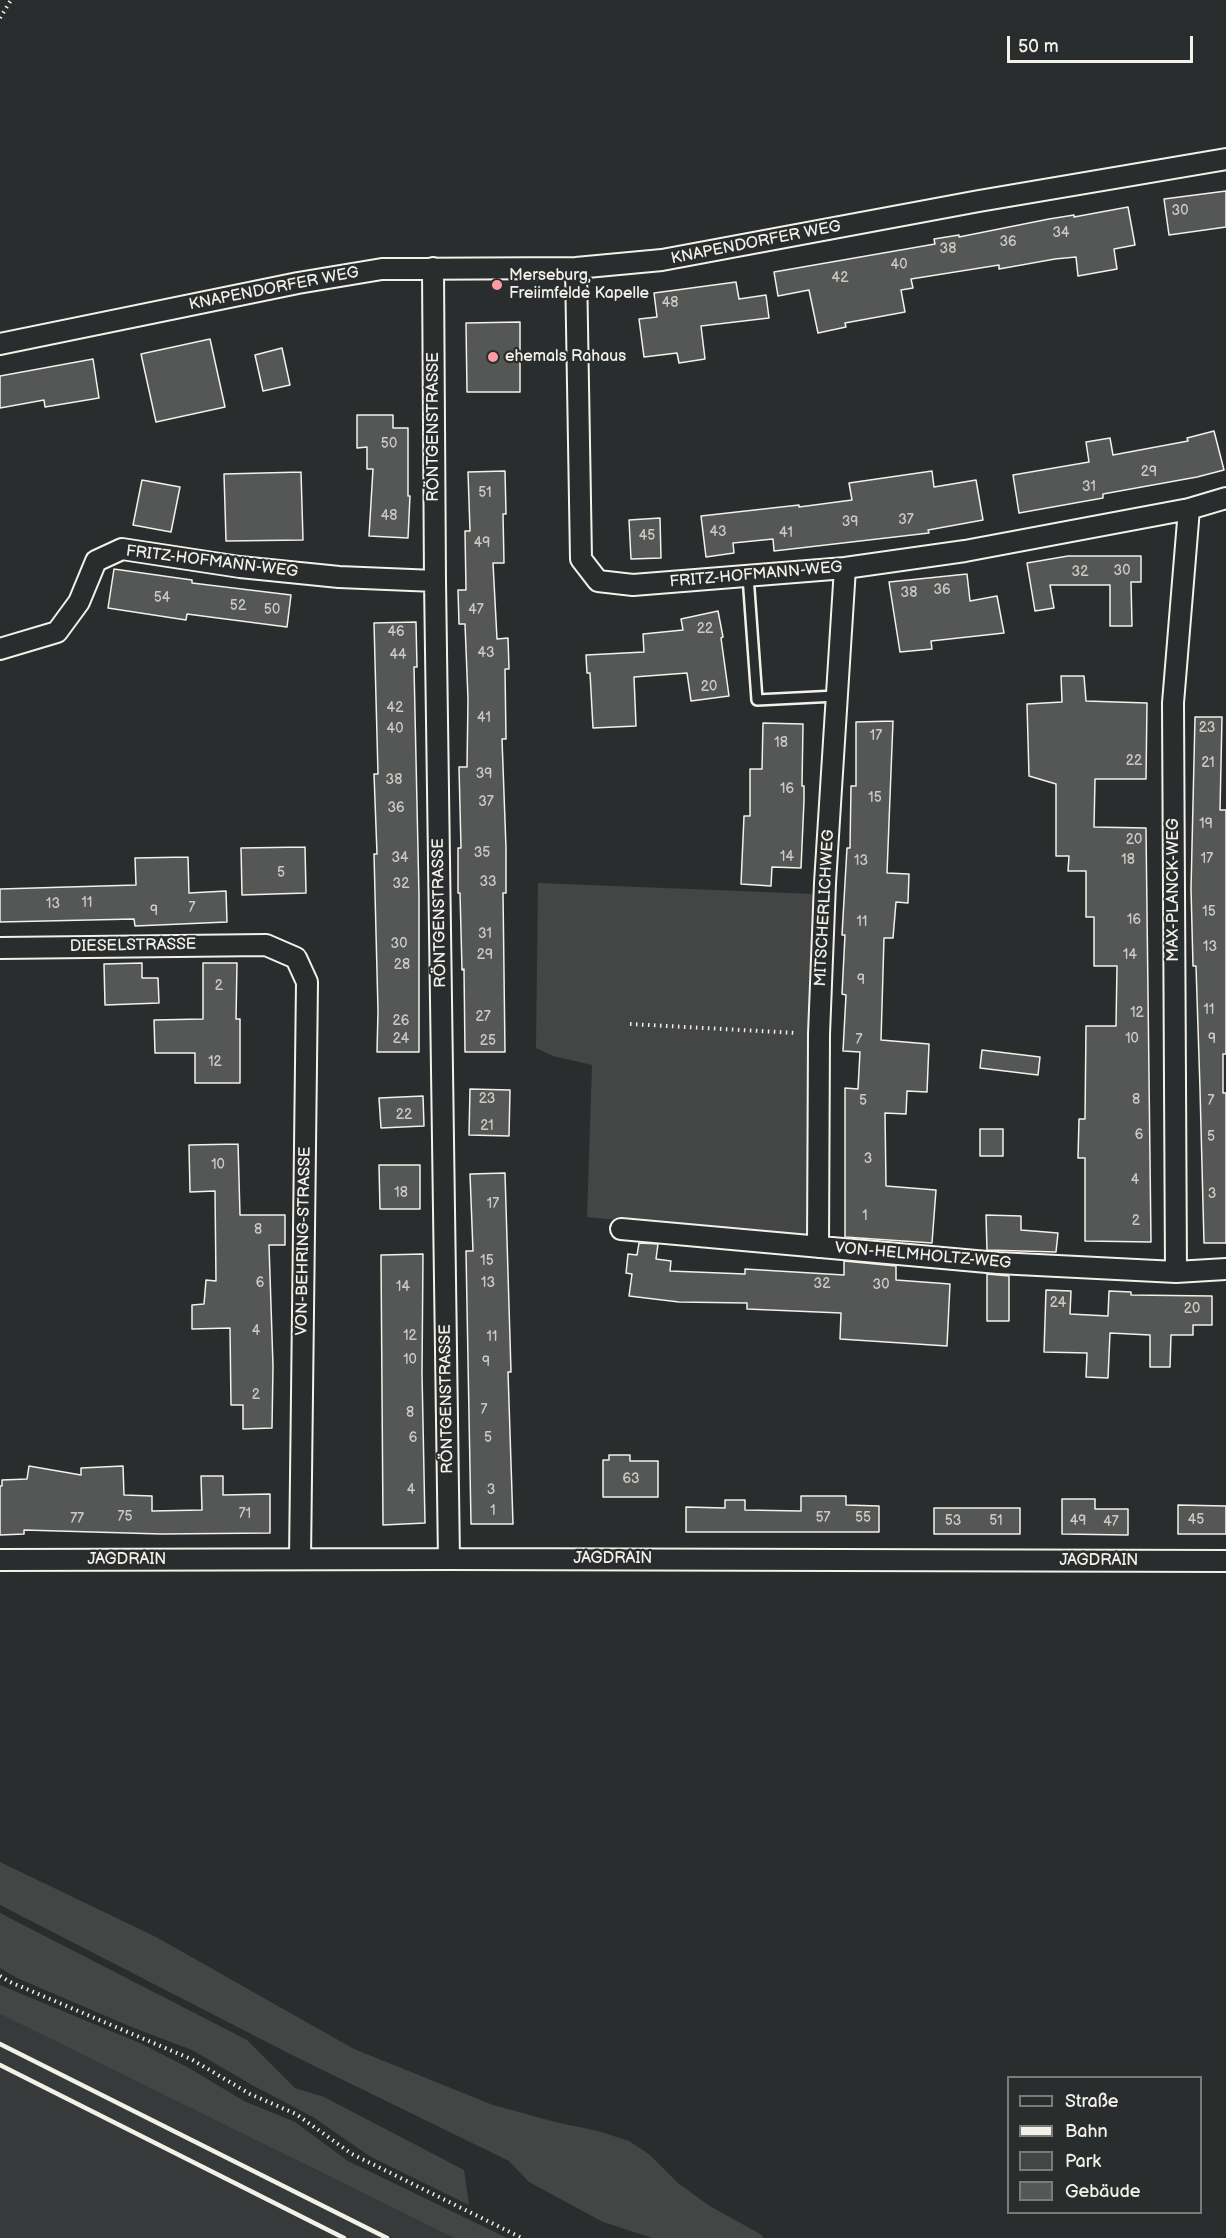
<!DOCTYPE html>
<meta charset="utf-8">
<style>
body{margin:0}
#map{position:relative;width:1226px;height:2238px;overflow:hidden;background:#2a2d2e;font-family:"Balsamiq Sans",sans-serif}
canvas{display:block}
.legend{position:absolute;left:1007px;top:2076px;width:195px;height:138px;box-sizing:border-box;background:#2a2d2e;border:2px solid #7b7b78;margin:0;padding:8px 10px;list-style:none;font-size:18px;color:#f4f1e8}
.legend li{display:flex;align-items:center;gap:12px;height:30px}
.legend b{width:30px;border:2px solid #7b7b78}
.scale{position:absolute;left:1007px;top:36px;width:186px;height:27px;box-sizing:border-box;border:3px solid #f4f1e8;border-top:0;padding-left:8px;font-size:18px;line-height:21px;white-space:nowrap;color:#f4f1e8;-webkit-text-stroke:4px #2a2d2e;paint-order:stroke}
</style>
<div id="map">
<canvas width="1226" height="2238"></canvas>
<ul class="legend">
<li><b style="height:8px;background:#2a2d2e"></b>Straße</li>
<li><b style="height:8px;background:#f4f1e8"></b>Bahn</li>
<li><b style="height:16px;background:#444645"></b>Park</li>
<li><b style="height:16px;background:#555756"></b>Gebäude</li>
</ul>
<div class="scale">50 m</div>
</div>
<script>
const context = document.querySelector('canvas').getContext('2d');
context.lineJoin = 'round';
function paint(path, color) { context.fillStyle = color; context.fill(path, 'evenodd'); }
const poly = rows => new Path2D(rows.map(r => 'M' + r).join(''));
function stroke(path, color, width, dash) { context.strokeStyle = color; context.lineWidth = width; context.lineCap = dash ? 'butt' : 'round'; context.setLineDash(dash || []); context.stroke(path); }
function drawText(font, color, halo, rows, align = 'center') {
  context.font = font + ' "Balsamiq Sans",sans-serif'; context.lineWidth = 4.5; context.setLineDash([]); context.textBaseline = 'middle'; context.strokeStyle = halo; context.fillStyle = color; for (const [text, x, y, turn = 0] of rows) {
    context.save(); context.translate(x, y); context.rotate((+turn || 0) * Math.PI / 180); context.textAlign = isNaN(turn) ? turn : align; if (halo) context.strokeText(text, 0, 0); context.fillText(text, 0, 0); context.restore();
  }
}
paint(poly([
 [0,2014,419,2221,454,2238,0,2238]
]), '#373a3a');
paint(poly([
 [538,883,815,894,808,1239,587,1217,592,1065,553,1056,536,1048],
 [0,1862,156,1937,354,2049,493,2105,555,2122,598,2131,629,2141,650,2155,678,2183,708,2205,762,2235,763,2238,652,2238,603,2222,529,2182,509,2161,294,2056,0,1905],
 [0,1913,247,2040,295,2088,324,2097,464,2170,469,2205,371,2157,313,2117,252,2085,192,2050,134,2028,17,1978,0,1968],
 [0,1985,142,2044,189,2068,244,2101,295,2122,348,2161,507,2238,454,2238,0,2014]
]), '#444645');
const building = poly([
 [1226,191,1226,227,1169,235,1164,199,1226,191],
 [1128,207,1135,245,1114,249,1117,269,1078,276,1076,257,1055,259,999,269,999,265,911,279,913,288,901,290,905,312,845,323,846,327,818,333,809,290,778,296,774,272,935,244,934,239,959,235,959,237,1049,219,1074,215,1074,217,1128,207],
 [736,282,739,299,766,295,769,318,701,326,705,359,679,363,677,353,644,357,639,319,657,317,654,293,736,282],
 [520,322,520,392,467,392,466,323,520,322],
 [210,339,225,407,156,422,141,354,210,339],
 [282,348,290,385,263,391,255,355,282,348],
 [93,359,99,398,45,407,44,400,0,408,0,376,93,359],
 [357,415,393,415,393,428,408,428,408,496,410,496,408,538,369,536,373,469,367,469,367,447,357,448,357,415],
 [1214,431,1224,470,1197,477,1103,494,1103,498,1019,513,1013,475,1089,462,1086,442,1110,438,1113,455,1188,441,1187,438,1214,431],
 [505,471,506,514,503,514,504,563,493,563,497,639,508,638,509,669,505,669,506,739,502,739,506,848,506,893,503,893,505,1052,465,1052,464,969,462,970,460,893,458,893,458,848,461,848,459,767,467,767,468,699,465,624,459,624,458,590,466,590,465,531,470,531,468,472,505,471],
 [932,471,934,487,976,480,983,520,928,530,929,533,774,551,773,539,733,543,734,553,706,557,701,516,799,505,799,507,852,500,849,483,932,471],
 [301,472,303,540,226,541,224,474,301,472],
 [142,480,180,487,171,532,133,525,142,480],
 [660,518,661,558,631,559,629,520,660,518],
 [1068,556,1141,556,1141,582,1131,582,1132,626,1110,626,1110,585,1050,585,1054,608,1035,611,1027,563,1068,556],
 [114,569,192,580,192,583,291,595,287,627,187,614,186,620,108,608,114,569],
 [967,574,970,601,997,596,1004,633,931,641,932,649,900,652,889,582,967,574],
 [718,611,723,637,721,638,729,696,691,701,687,673,634,677,636,726,593,728,590,673,587,673,586,655,644,652,643,634,683,630,681,619,718,611],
 [416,622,417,667,414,667,419,896,419,1052,377,1052,378,1011,374,854,377,854,374,774,378,774,374,623,416,622],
 [1061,676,1084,676,1086,701,1147,703,1146,779,1095,779,1094,827,1146,828,1151,1242,1085,1241,1085,1158,1078,1158,1079,1119,1085,1119,1086,1026,1116,1026,1117,966,1094,966,1094,917,1086,917,1086,871,1068,871,1069,856,1056,856,1056,784,1029,776,1027,704,1062,702,1061,676],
 [1195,717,1222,717,1220,810,1226,810,1226,1054,1223,1054,1223,1093,1226,1093,1226,1243,1204,1243,1200,1089,1196,966,1193,966,1191,889,1195,717],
 [893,721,887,873,909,874,908,903,896,902,893,938,884,938,881,1040,929,1044,927,1092,907,1091,906,1114,885,1113,886,1186,936,1190,932,1243,845,1237,845,1088,858,1089,860,1052,843,1051,846,995,842,994,845,935,842,935,847,848,850,848,851,786,856,786,856,722,893,721],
 [763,723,803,724,802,786,804,786,804,801,801,868,772,867,771,886,741,884,744,816,750,816,750,769,762,769,763,723],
 [305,847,306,893,242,895,241,848,305,847],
 [188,857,189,893,226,891,227,922,135,926,134,919,0,922,0,889,136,885,135,858,188,857],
 [142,963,142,978,158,978,159,1003,105,1005,104,964,142,963],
 [203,963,237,963,236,1019,240,1019,240,1083,195,1083,195,1053,155,1053,154,1020,203,1019,203,963],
 [982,1050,1040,1057,1038,1075,980,1068,982,1050],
 [470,1089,510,1090,509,1136,469,1135,470,1089],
 [423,1096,424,1126,381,1128,379,1098,423,1096],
 [980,1129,1003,1129,1003,1156,980,1156,980,1129],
 [238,1144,240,1215,285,1215,285,1245,269,1245,273,1366,272,1428,243,1429,243,1405,231,1405,230,1328,192,1329,192,1305,204,1304,206,1280,216,1281,215,1191,190,1192,189,1145,238,1144],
 [379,1165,420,1165,420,1209,380,1209,379,1165],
 [505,1173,511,1372,508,1372,513,1524,471,1524,466,1251,473,1251,470,1174,505,1173],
 [986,1215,1021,1216,1021,1230,1058,1233,1056,1252,987,1250,986,1215],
 [639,1243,658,1244,656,1259,671,1261,670,1271,745,1274,745,1269,844,1275,844,1261,896,1266,896,1280,950,1284,947,1346,840,1339,841,1313,747,1309,747,1303,679,1302,629,1296,632,1274,626,1273,628,1254,637,1255,639,1243],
 [423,1254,422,1373,425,1523,383,1525,381,1255,423,1254],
 [987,1274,1009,1276,1009,1321,987,1321,987,1274],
 [1046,1290,1071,1291,1070,1314,1108,1316,1109,1291,1131,1292,1131,1295,1212,1296,1212,1325,1193,1325,1193,1335,1171,1335,1170,1367,1150,1367,1150,1335,1110,1333,1108,1378,1086,1377,1087,1353,1044,1352,1046,1290],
 [609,1455,630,1455,630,1461,658,1461,658,1497,603,1497,603,1460,609,1460,609,1455],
 [29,1466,81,1475,81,1468,123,1466,124,1495,152,1496,152,1511,202,1510,201,1476,223,1476,223,1495,270,1494,270,1533,161,1534,24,1530,24,1534,0,1535,0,1486,2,1486,2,1480,27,1479,29,1466],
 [801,1496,846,1496,846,1505,879,1506,879,1532,686,1532,686,1507,725,1508,725,1500,745,1500,745,1510,801,1511,801,1496],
 [1062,1499,1095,1499,1095,1509,1128,1509,1128,1535,1062,1534,1062,1499],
 [1178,1505,1226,1506,1226,1534,1178,1534,1178,1505],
 [934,1508,1020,1508,1020,1534,934,1534,934,1508]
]);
paint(building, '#555756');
stroke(building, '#f4f1e8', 1.5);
const lane = poly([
 [748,576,757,700,836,696]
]);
const street = poly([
 [433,268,435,581,449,1559],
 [576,268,581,559,598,581,633,585,845,568,965,551,1189,509,1226,498],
 [0,344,298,283,382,269,576,268,662,260,979,201,1226,159],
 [0,649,57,632,79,602,96,561,122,549,240,567,339,577,435,581],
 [0,948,266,945,296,958,307,982,300,1559],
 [621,1229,998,1263,1176,1272,1226,1269],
 [818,1247,819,1034,825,883,845,568],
 [1176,1272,1173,703,1189,509],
 [0,1560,449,1559,1226,1561]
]);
stroke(lane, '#f4f1e8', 14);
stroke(street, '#f4f1e8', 24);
stroke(poly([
 [0,18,11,0],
 [630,1024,797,1033],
 [0,1976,10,1982,191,2059,250,2094,296,2114,352,2154,522,2238]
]), '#f4f1e8', 4, [1.5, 4.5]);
stroke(lane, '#2a2d2e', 9);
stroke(street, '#2a2d2e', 20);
stroke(poly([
 [0,2044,387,2238],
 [0,2065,344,2238]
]), '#f4f1e8', 4.5);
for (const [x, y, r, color] of [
 [497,285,6,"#ff9aa2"],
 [493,357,6,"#ff9aa2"]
]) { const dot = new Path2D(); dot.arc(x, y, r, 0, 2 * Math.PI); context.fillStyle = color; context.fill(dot); stroke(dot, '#2a2d2e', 2); }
drawText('14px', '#cccac4', null, [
 ["30",1180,211],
 ["34",1061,233],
 ["36",1008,242],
 ["38",948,249],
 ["40",899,265],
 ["42",840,278],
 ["48",670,303],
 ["50",389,444],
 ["29",1149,472],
 ["31",1089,487],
 ["51",485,493],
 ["48",389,516],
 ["37",906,520],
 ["39",850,522],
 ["43",718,532],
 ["41",786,533],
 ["45",647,536],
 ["49",482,543],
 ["30",1122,571],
 ["32",1080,572],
 ["36",942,590],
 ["38",909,593],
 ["54",162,598],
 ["52",238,606],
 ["50",272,610],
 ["47",476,610],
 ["22",705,629],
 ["46",396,632],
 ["43",486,653],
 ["44",398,655],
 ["20",709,687],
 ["42",395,708],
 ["41",484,718],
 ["23",1207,728],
 ["40",395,729],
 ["17",876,736],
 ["18",781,743],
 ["22",1134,761],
 ["21",1208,763],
 ["39",484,774],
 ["38",394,780],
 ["16",787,789],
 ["15",875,798],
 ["37",486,802],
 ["36",396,808],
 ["19",1206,824],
 ["20",1134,840],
 ["35",482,853],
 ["14",787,857],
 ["34",400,858],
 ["17",1207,859],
 ["18",1128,860],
 ["13",861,861],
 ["5",281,873],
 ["33",488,882],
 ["32",401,884],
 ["11",87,903],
 ["13",53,904],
 ["7",192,908],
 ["9",154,911],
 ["15",1209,912],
 ["16",1134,920],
 ["11",862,922],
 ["31",485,934],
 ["30",399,944],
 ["13",1210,947],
 ["29",485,955],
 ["14",1130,955],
 ["28",402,965],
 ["9",861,980],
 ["2",219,986],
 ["11",1209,1010],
 ["12",1137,1013],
 ["27",483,1017],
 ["26",401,1021],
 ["24",401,1039],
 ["10",1132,1039],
 ["9",1212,1039],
 ["7",859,1040],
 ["25",488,1041],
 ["12",215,1062],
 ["23",487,1099],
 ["8",1136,1100],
 ["5",863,1101],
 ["7",1211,1101],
 ["22",404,1115],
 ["21",487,1126],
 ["6",1139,1135],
 ["5",1211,1137],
 ["3",868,1159],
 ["10",218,1165],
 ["4",1135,1180],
 ["18",401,1193],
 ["3",1212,1194],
 ["17",493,1204],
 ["1",865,1216],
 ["2",1136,1221],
 ["8",258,1230],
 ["15",487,1261],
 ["6",260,1283],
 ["13",488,1283],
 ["32",822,1284],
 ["30",881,1285],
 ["14",403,1287],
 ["24",1058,1303],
 ["20",1192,1309],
 ["4",256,1331],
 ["12",410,1336],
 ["11",492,1337],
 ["10",410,1360],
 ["9",486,1362],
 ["2",256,1395],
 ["7",484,1410],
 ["8",410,1413],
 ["6",413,1438],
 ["5",488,1438],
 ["63",631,1479],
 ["4",411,1490],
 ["3",491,1490],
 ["1",493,1511],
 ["71",245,1514],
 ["75",125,1517],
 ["57",823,1518],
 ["55",863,1518],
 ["77",77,1519],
 ["45",1196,1520],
 ["53",953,1521],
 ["51",996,1521],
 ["49",1078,1521],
 ["47",1111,1522]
]);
drawText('16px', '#f4f1e8', '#2a2d2e', [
 ["KNAPENDORFER WEG",756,243,-11],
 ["KNAPENDORFER WEG",274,289,-11],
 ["RÖNTGENSTRASSE",434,427,-90],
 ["FRITZ-HOFMANN-WEG",212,562,7],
 ["FRITZ-HOFMANN-WEG",756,575,-5],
 ["MAX-PLANCK-WEG",1174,890,-90],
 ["MITSCHERLICHWEG",825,908,-87],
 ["RÖNTGENSTRASSE",440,913,-91],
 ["DIESELSTRASSE",133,946,-1],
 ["VON-BEHRING-STRASSE",304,1241,-89],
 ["VON-HELMHOLTZ-WEG",923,1256,5],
 ["RÖNTGENSTRASSE",447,1399,-91],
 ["JAGDRAIN",613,1559],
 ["JAGDRAIN",127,1560],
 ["JAGDRAIN",1099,1561]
]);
drawText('16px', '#f4f1e8', '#2a2d2e', [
 ["Merseburg,",509,276],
 ["Freiimfelde Kapelle",509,294],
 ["ehemals Rahaus",505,357]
], 'left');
</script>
